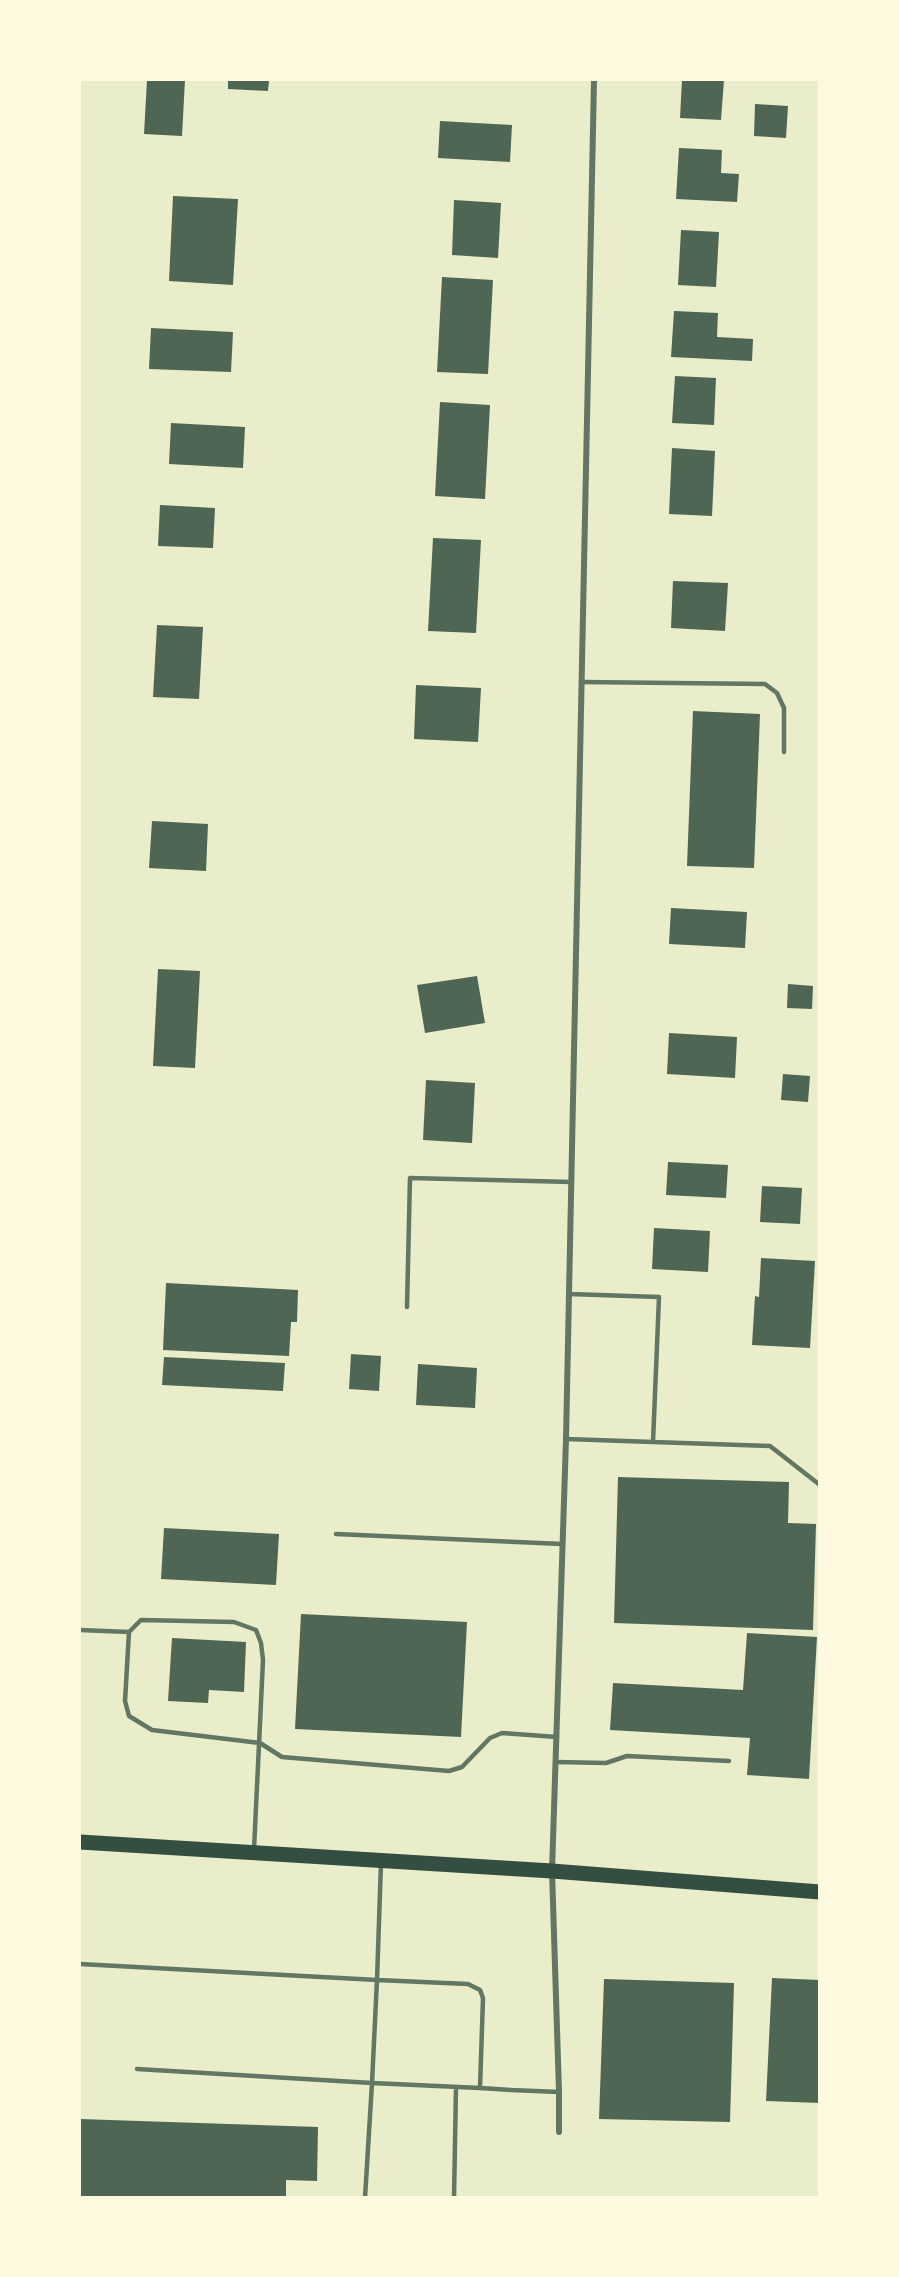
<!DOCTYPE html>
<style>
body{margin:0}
#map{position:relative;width:899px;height:2277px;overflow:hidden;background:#e9edc9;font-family:Jost,sans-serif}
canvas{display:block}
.frame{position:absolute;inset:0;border:81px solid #fefae0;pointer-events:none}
</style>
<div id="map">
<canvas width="899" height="2277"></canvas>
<div class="frame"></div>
</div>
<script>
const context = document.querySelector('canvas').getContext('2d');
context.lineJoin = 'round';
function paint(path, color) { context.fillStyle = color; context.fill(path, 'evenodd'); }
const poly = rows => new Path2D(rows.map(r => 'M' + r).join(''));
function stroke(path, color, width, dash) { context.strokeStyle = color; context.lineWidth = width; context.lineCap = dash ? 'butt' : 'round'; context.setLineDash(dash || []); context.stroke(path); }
paint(poly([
 [147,80,185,80,182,136,144,134],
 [228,80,269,80,268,91,228,89],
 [682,80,724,80,721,120,680,118],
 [755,104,788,106,786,138,754,136],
 [440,121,512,125,510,162,438,158],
 [679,148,722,150,721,173,739,174,737,202,676,199],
 [173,196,238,199,233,285,169,281],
 [454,200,501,203,498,258,452,255],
 [681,230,719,232,716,287,678,285],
 [442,277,493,280,488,374,437,372],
 [674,311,718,313,717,337,753,339,752,361,671,357],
 [151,328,233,332,231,372,149,369],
 [675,376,716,378,714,425,672,423],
 [440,402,490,405,485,499,435,496],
 [171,423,245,427,243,468,169,464],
 [672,448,715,451,712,516,669,514],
 [160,505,215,508,213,548,158,546],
 [433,538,481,540,476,633,428,631],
 [673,581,728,583,725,631,671,628],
 [157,625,203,627,199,699,153,697],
 [416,685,481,688,478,742,414,739],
 [693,711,760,714,754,868,687,866],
 [152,821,208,824,206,871,149,868],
 [671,908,747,912,745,948,669,944],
 [158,969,200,971,195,1068,153,1066],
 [477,976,485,1023,425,1033,417,985],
 [788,984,813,986,812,1009,787,1008],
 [669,1033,737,1037,735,1078,667,1074],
 [783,1074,810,1076,808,1102,781,1100],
 [426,1080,475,1083,472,1143,423,1140],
 [668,1162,728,1165,726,1198,666,1195],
 [762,1186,802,1188,800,1224,760,1222],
 [654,1228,710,1231,708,1272,652,1269],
 [761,1258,815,1261,810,1348,752,1345,755,1296,759,1297],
 [166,1283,298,1290,297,1322,291,1322,289,1356,163,1350],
 [351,1354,381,1356,379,1391,349,1389],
 [164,1357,285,1363,283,1391,162,1385],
 [418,1364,477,1368,475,1408,416,1405],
 [618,1477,789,1482,788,1523,816,1524,813,1630,614,1623],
 [164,1528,279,1534,276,1585,161,1579],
 [301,1614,467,1622,461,1737,295,1729],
 [747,1633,817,1637,809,1779,747,1775,750,1738,610,1730,613,1683,743,1690],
 [172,1638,246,1642,244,1692,209,1690,208,1703,168,1701],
 [772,1978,820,1980,820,2103,766,2101],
 [604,1979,734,1983,730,2122,599,2119],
 [80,2119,318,2127,317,2181,286,2180,286,2198,80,2198]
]), '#4f6655');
stroke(poly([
 [582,682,765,684,777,693,784,708,784,752],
 [569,1294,659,1297,653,1442],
 [407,1307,410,1178,572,1182],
 [566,1439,770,1446,820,1485],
 [336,1534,562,1544],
 [80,1630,129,1632,141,1620,234,1622,256,1630,261,1643,263,1660,254,1849],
 [129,1632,125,1701,129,1716,152,1730,260,1743,282,1757,449,1771,462,1767,490,1738,502,1733,557,1737],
 [556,1762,606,1763,627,1756,729,1761],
 [80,1964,377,1980,381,1863],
 [137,2069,372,2083,365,2198],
 [480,2088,483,1998,480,1990,468,1984,377,1980,372,2083,480,2088,511,2090,559,2092],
 [454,2198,456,2087]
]), '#617663', 4.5);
stroke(poly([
 [559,2132,559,2092,552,1871,566,1439,594,80]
]), '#617663', 6);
stroke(poly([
 [80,1842,552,1871,820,1892]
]), '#344e41', 15);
</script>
